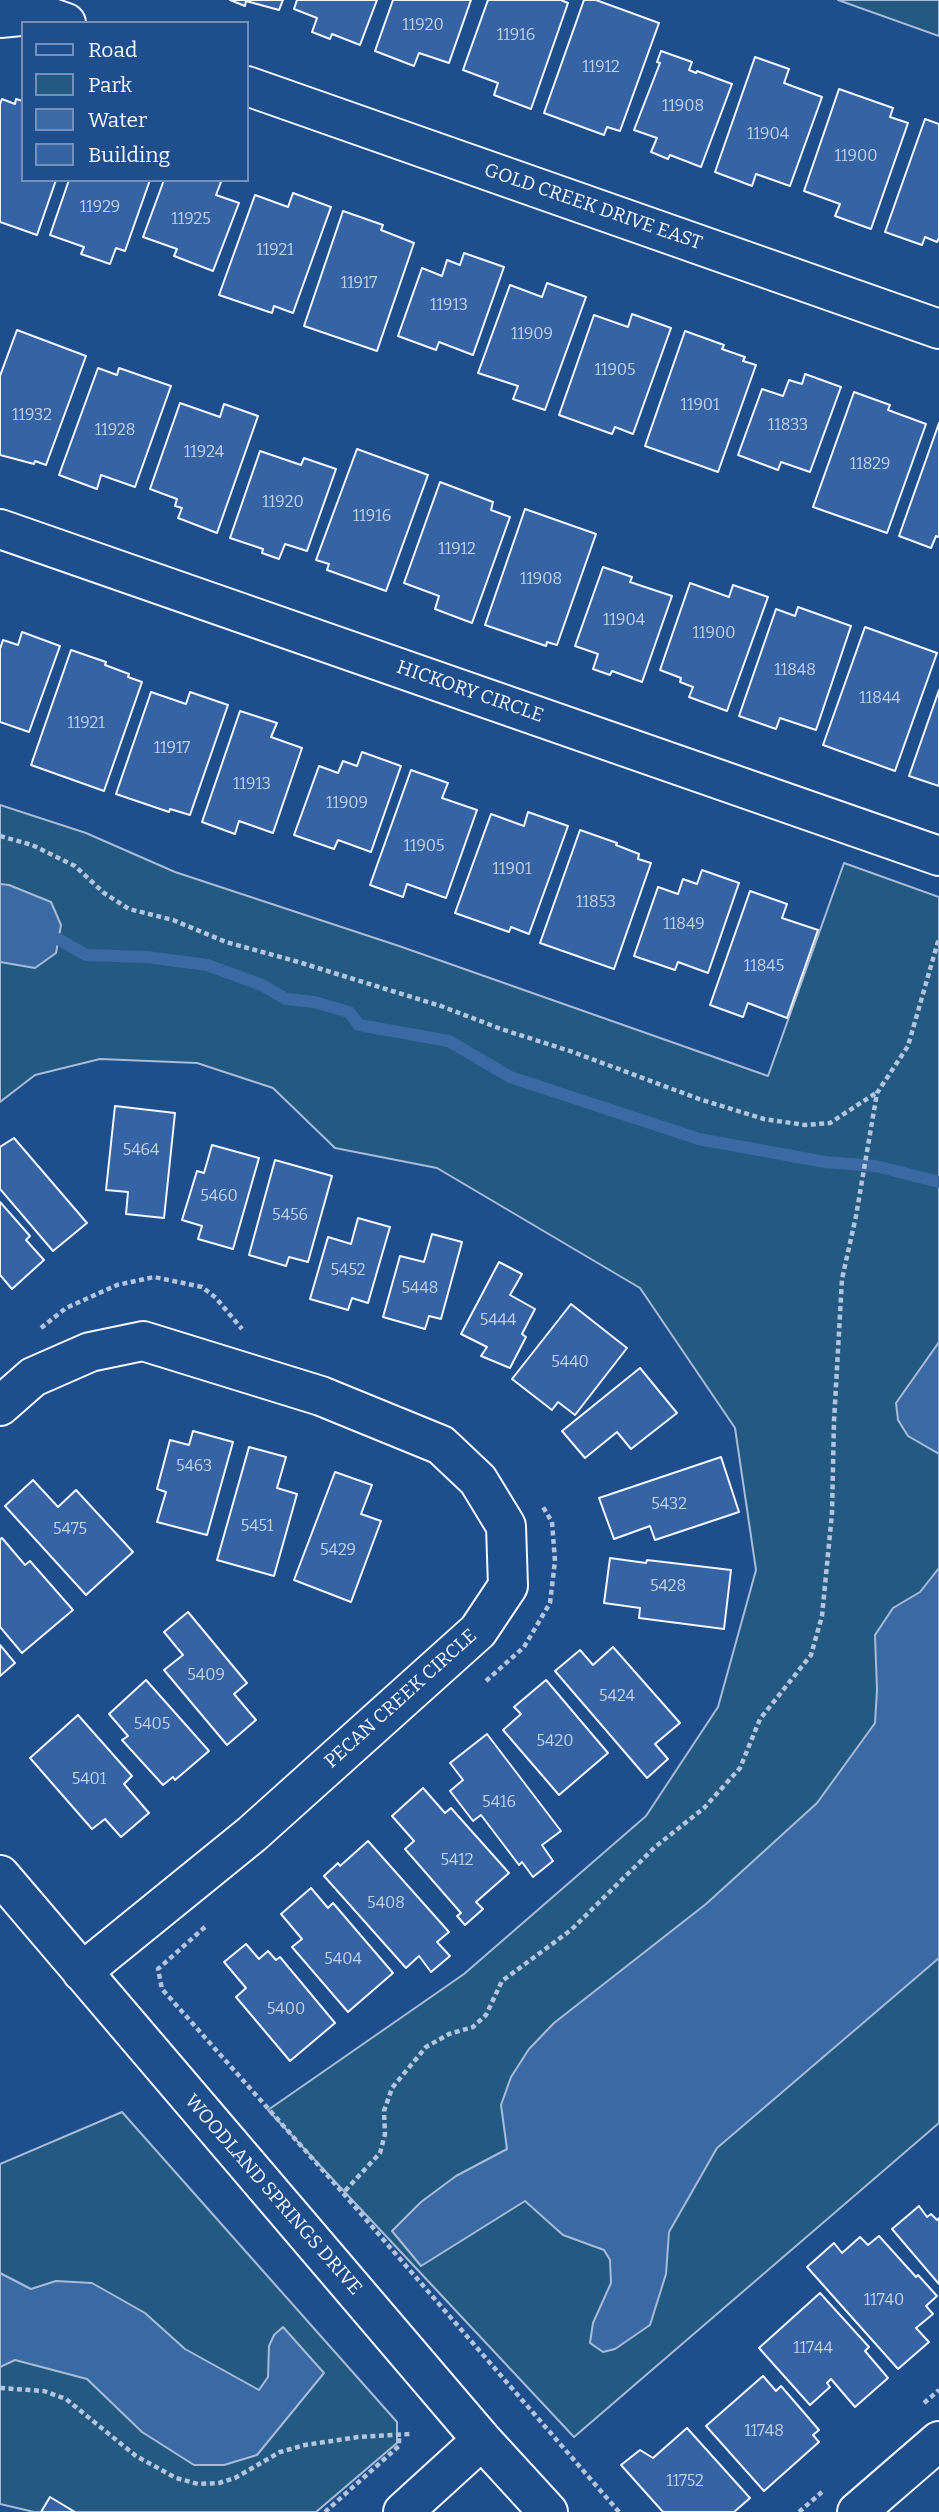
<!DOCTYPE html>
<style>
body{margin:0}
#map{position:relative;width:939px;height:2512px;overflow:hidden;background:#1f4e8c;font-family:Bitter,serif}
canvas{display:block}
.legend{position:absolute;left:21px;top:21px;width:228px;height:161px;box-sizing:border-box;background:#1f4e8c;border:2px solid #7391ba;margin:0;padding:9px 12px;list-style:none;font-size:21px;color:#f2f6ff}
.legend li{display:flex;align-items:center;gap:14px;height:35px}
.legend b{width:35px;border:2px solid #7391ba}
</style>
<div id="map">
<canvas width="939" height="2512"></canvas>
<ul class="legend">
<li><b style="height:9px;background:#1f4e8c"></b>Road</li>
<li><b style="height:19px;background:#245a82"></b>Park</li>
<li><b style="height:19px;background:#3b69a3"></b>Water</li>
<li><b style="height:19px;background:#3563a3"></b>Building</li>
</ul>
</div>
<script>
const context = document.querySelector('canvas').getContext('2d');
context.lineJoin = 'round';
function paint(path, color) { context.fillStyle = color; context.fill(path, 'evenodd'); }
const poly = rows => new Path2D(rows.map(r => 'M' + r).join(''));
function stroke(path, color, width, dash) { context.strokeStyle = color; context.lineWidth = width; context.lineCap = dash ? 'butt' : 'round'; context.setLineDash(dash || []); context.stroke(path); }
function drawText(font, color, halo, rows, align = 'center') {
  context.font = font + ' Bitter,serif'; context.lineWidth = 5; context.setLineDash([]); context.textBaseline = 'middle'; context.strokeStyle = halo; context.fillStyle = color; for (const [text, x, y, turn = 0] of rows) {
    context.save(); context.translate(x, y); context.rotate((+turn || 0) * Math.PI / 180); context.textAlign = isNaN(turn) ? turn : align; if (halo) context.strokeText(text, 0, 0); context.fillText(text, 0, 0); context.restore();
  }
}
const green = poly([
 [838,0,939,0,939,36,838,0],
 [0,805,86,833,175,872,399,946,768,1076,844,863,939,897,939,2123,574,2437,268,2110,464,1974,646,1816,718,1707,756,1570,735,1428,640,1288,437,1168,335,1148,273,1088,197,1063,100,1059,35,1075,0,1102,0,805],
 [122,2112,397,2422,397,2443,316,2512,34,2512,0,2504,0,2164,122,2112]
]);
paint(green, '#245a82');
stroke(green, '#a8bbd7', 2);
const water = poly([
 [0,884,9,885,51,902,61,925,56,953,35,968,0,962,0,884],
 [939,1342,939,1454,908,1436,898,1420,896,1403,939,1342],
 [939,1568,939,1958,717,2148,669,2232,666,2274,650,2325,615,2349,603,2352,590,2343,593,2323,611,2283,610,2260,604,2250,563,2235,525,2201,421,2266,392,2231,421,2202,456,2176,507,2149,501,2105,511,2077,529,2049,554,2023,706,1904,817,1803,875,1723,877,1690,875,1635,893,1608,920,1592,939,1568],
 [0,2273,31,2289,56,2281,92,2283,145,2313,185,2349,259,2390,268,2377,269,2346,274,2335,283,2327,324,2373,257,2455,224,2465,194,2465,142,2432,87,2379,15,2360,0,2367,0,2273]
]);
paint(water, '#3b69a3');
stroke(water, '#a8bbd7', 2);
stroke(poly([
 [58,939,86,955,147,957,207,965,262,985,286,999,314,1002,349,1012,359,1025,449,1041,510,1077,699,1139,825,1162,876,1166,939,1182]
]), '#3b69a3', 12);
const building = poly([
 [230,0,283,0,279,10,246,1,245,6,230,0],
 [297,0,377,0,360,45,332,34,330,39,312,32,317,18,294,9,297,0],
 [393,0,471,0,449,63,419,53,414,66,375,51,393,0],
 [488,0,561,0,568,3,531,109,494,95,498,83,463,70,488,0],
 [584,0,596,0,659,23,620,131,607,127,604,135,544,113,584,0],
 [661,51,692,62,689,70,696,73,697,71,732,84,701,167,670,155,668,159,651,152,657,138,634,130,660,63,657,62,661,51],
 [755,57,789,69,784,83,822,97,790,186,756,174,752,186,715,172,755,57],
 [839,89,893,108,890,117,908,123,871,229,835,216,840,204,804,191,839,89],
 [2,99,15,104,16,99,23,101,23,180,56,180,37,235,0,222,0,104,2,99],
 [925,119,939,124,939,238,937,242,925,237,922,245,885,232,925,119],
 [69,180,150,180,125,251,116,248,110,264,81,254,84,247,50,235,69,180],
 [164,180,217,180,221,182,216,195,239,203,213,271,174,256,177,249,143,237,164,180],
 [293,193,331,207,293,313,274,306,272,313,219,295,255,195,288,207,293,193],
 [343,211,383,225,381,230,414,243,377,351,304,326,343,211],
 [464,253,504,267,473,355,439,342,436,350,398,336,422,268,442,276,447,260,460,265,464,253],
 [547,283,586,297,545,410,513,399,518,386,478,373,510,285,542,297,547,283],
 [632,314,671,328,633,434,615,427,612,434,559,415,594,315,628,327,632,314],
 [17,330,86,356,46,465,35,461,34,464,0,455,0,376,17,330],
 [685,331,724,345,722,349,745,357,743,361,756,365,718,472,645,446,685,331],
 [98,368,117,375,119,368,171,386,135,487,101,475,97,489,59,475,98,368],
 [805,374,841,387,810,472,781,462,778,470,738,455,762,389,783,396,789,380,802,384,805,374],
 [854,392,890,405,888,410,926,424,887,533,813,507,854,392],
 [180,403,220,417,224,404,258,416,217,533,178,518,182,508,175,506,177,499,150,489,180,403],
 [939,423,939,537,936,536,931,548,899,536,939,423],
 [357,449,428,475,386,591,327,570,329,564,316,560,357,449],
 [260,451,301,465,304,458,336,469,307,551,285,544,279,559,262,553,263,549,230,538,260,451],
 [440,482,493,502,491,510,510,517,472,623,435,609,439,596,404,583,440,482],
 [525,509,596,534,557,645,547,642,546,646,485,625,525,509],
 [603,567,632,577,630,582,672,596,642,682,612,671,610,675,593,669,598,654,575,646,603,567],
 [690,583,729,597,733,585,768,597,727,711,689,697,693,687,680,682,681,678,660,670,690,583],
 [798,607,851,626,816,730,780,718,776,729,739,716,776,609,795,616,798,607],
 [865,627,937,653,895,771,823,745,865,627],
 [22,632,60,646,29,732,0,722,0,649,3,640,18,645,22,632],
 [71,650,106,662,105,665,129,674,128,677,142,682,104,791,31,765,71,650],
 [939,690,939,786,909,776,939,690],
 [151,692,186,704,190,692,228,705,190,815,170,809,169,812,116,794,151,692],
 [240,711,277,723,271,737,302,748,273,833,239,821,235,834,202,822,240,711],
 [362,752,401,766,371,852,338,840,334,849,294,835,319,766,338,773,343,761,357,766,362,752],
 [411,770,448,783,442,798,477,810,446,898,407,884,403,897,370,885,411,770],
 [528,812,568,826,529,934,511,927,509,932,455,913,491,814,524,826,528,812],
 [580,830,617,843,616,845,639,854,638,859,651,863,614,969,540,943,580,830],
 [702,870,739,883,708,973,678,962,675,970,634,956,658,887,678,894,683,879,697,884,702,870],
 [750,891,787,904,782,918,818,930,787,1018,748,1003,743,1017,710,1005,750,891],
 [115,1106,175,1113,164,1218,126,1214,128,1192,106,1190,115,1106],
 [14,1138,87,1223,53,1251,0,1189,0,1147,14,1138],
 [212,1145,259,1158,233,1249,198,1239,202,1226,182,1220,197,1171,204,1173,212,1145],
 [275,1160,332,1176,308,1262,289,1257,286,1266,249,1255,275,1160],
 [0,1202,30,1236,26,1240,44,1260,12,1289,0,1275,0,1202],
 [358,1218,390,1227,368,1303,352,1298,348,1310,310,1299,328,1237,351,1244,358,1218],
 [432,1234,462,1242,441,1319,429,1316,425,1329,383,1317,400,1256,424,1262,432,1234],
 [499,1262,522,1274,510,1295,535,1309,522,1334,526,1337,510,1368,481,1356,487,1347,461,1334,499,1262],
 [571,1304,627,1348,575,1415,558,1402,552,1410,512,1379,571,1304],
 [640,1368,677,1413,631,1449,617,1432,585,1458,562,1431,640,1368],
 [193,1431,233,1442,207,1535,157,1522,166,1492,157,1489,170,1440,189,1445,193,1431],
 [249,1447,286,1457,277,1488,297,1494,274,1576,217,1560,249,1447],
 [721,1457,739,1512,655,1540,650,1526,614,1539,599,1498,721,1457],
 [335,1472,372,1485,361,1514,381,1521,351,1602,294,1580,335,1472],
 [33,1480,58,1507,76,1490,133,1552,86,1595,5,1506,33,1480],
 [2,1538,25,1565,30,1561,73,1610,22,1653,0,1627,0,1539,2,1538],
 [610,1558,646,1563,647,1560,731,1570,724,1629,639,1618,640,1608,604,1603,610,1558],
 [188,1612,247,1683,234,1694,256,1720,227,1745,164,1670,183,1655,164,1632,188,1612],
 [0,1645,15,1663,0,1676,0,1645],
 [613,1647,680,1723,655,1744,668,1759,647,1778,555,1671,580,1650,593,1665,613,1647],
 [146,1680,209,1751,175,1780,173,1777,163,1785,122,1740,128,1736,109,1714,146,1680],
 [546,1680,608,1753,559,1795,503,1730,521,1714,514,1707,546,1680],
 [78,1715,132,1776,124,1784,149,1813,121,1837,105,1819,92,1829,30,1758,78,1715],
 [487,1734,561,1831,542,1845,553,1861,533,1877,522,1862,519,1865,481,1815,473,1821,450,1791,463,1780,450,1763,487,1734],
 [423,1788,445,1813,451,1808,509,1873,476,1902,483,1909,465,1925,457,1916,461,1913,405,1849,414,1841,392,1816,423,1788],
 [368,1841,449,1932,437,1942,450,1956,431,1972,419,1956,406,1968,324,1876,338,1863,340,1866,368,1841],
 [311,1888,328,1908,333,1903,393,1973,348,2012,292,1947,302,1939,281,1914,311,1888],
 [246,1944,259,1959,268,1951,276,1960,280,1957,335,2023,290,2061,236,1997,246,1988,224,1962,246,1944],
 [919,2206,927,2217,931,2214,937,2220,939,2218,939,2284,892,2229,919,2206],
 [879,2236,916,2277,918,2275,937,2296,926,2306,933,2314,916,2328,929,2342,898,2369,807,2267,834,2243,842,2253,860,2237,868,2245,879,2236],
 [820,2293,869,2347,865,2351,888,2378,855,2407,831,2379,827,2383,830,2387,810,2405,759,2348,820,2293],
 [763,2376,776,2391,781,2386,819,2430,813,2435,819,2442,764,2491,706,2426,763,2376],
 [687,2428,750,2498,734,2512,663,2512,621,2465,640,2450,653,2458,687,2428],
 [50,2497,75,2512,41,2512,50,2497]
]);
paint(building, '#3563a3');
stroke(building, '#f2f6ff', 2);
const minor = poly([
 [0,18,41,14,66,23],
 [247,86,939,329],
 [0,529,939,856],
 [0,1406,33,1377,90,1352,143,1341,321,1396,441,1445,478,1480,506,1526,508,1586,478,1631,252,1834,82,1972],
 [0,1875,482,2440,548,2512],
 [403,2512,482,2440],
 [857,2512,939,2441]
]);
stroke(minor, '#f2f6ff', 42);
stroke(poly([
 [0,836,32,845,75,866,104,893,129,909,173,920,226,942,295,961,441,1006,501,1029,573,1052,699,1099,764,1119,805,1125,830,1123,876,1093],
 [41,1328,66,1308,117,1285,154,1277,202,1287,216,1298,242,1329],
 [486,1681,524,1647,550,1603,555,1561,552,1522,543,1507],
 [205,1927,158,1969,162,1989,343,2193],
 [0,2388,44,2391,66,2399,136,2456,176,2478,198,2484,219,2483,235,2478,280,2452,305,2445,358,2437,411,2434],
 [924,2403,939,2390],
 [325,2512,399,2446,399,2434],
 [619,2512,343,2193,380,2153,385,2134,384,2111,392,2088,426,2047,449,2034,473,2027,486,2015,502,1981,571,1930,655,1847,704,1808,740,1768,760,1719,811,1655,822,1616,832,1513,834,1421,842,1279,856,1216,877,1093,908,1046,939,938],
 [799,2512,822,2492]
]), '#b3c4dc', 4.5, [5, 3.5]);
stroke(minor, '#1f4e8c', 38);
drawText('16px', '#c3d1e8', null, [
 ["11920",423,26],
 ["11916",516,36],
 ["11912",601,68],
 ["11908",683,107],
 ["11904",768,135],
 ["11900",856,157],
 ["11929",100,208],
 ["11925",191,220],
 ["11921",275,251],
 ["11917",359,284],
 ["11913",449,306],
 ["11909",532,335],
 ["11905",615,371],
 ["11901",700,406],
 ["11932",32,416],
 ["11833",788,426],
 ["11928",115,431],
 ["11924",204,453],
 ["11829",870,465],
 ["11920",283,503],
 ["11916",372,517],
 ["11912",457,550],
 ["11908",541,580],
 ["11904",624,621],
 ["11900",714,634],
 ["11848",795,671],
 ["11844",880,699],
 ["11921",86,724],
 ["11917",172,749],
 ["11913",252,785],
 ["11909",347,804],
 ["11905",424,847],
 ["11901",512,870],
 ["11853",596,903],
 ["11849",684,925],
 ["11845",764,967],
 ["5464",141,1151],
 ["5460",219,1197],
 ["5456",290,1216],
 ["5452",348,1271],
 ["5448",420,1289],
 ["5444",498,1321],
 ["5440",570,1363],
 ["5463",194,1467],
 ["5432",669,1505],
 ["5451",257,1527],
 ["5475",70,1530],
 ["5429",338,1551],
 ["5428",668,1587],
 ["5409",206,1676],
 ["5424",617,1697],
 ["5405",152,1725],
 ["5420",555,1742],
 ["5401",89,1780],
 ["5416",499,1803],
 ["5412",457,1861],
 ["5408",386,1904],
 ["5404",343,1960],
 ["5400",286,2010],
 ["11740",884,2301],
 ["11744",813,2349],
 ["11748",764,2432],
 ["11752",685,2482]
]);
drawText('19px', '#f2f6ff', '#1f4e8c', [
 ["GOLD CREEK DRIVE EAST",593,207,19],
 ["HICKORY CIRCLE",470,692,19],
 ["PECAN CREEK CIRCLE",401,1699,-42],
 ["WOODLAND SPRINGS DRIVE",273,2195,49]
]);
</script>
